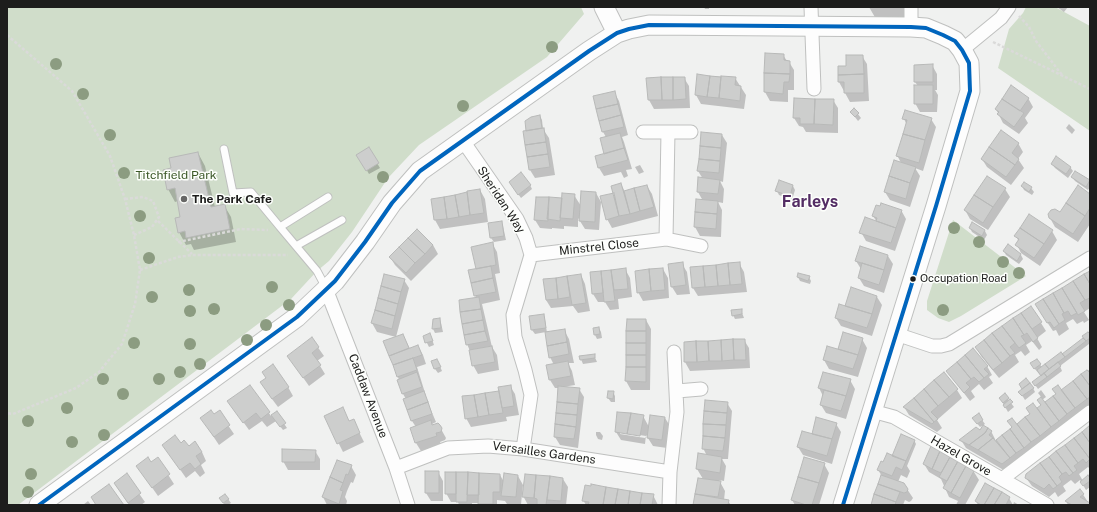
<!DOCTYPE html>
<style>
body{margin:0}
#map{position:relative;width:1097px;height:512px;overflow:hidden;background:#f0f1f0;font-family:"Public Sans",sans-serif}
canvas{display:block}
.frame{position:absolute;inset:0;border:8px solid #1d1d1c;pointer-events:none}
</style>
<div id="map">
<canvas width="1097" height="512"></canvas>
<div class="frame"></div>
</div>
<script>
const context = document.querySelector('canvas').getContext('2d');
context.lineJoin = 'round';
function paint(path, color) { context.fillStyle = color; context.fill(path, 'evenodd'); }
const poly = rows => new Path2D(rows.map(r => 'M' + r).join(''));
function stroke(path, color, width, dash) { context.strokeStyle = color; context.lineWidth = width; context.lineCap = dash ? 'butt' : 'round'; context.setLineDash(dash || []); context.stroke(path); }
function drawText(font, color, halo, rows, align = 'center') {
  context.font = font + ' "Public Sans",sans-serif'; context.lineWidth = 3; context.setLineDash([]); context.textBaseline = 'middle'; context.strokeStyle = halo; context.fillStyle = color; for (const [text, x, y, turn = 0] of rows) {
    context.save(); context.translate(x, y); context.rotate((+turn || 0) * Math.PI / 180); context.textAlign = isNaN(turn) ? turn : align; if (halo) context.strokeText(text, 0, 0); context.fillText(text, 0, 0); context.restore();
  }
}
paint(poly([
 [7,7,581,7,584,14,547,57,419,145,388,178,352,232,329,261,317,271,291,299,18,505,7,505],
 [1026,7,1055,7,1090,26,1090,131,998,68,1009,29,1023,13],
 [953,220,1026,276,961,316,949,322,938,318,927,310,927,301]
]), '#d0ddca');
paint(poly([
 [704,7,709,7,709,9,705,9],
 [869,7,914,7,914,21,876,19],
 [1057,7,1068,7,1064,12],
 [783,55,787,61,789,62,794,70,794,90,788,90,788,102,770,101,765,92],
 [862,56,867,64,869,101,850,102,839,82,847,67],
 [932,65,937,74,937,90,935,90,938,95,937,112,920,112,915,103,918,86,915,82],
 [698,75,735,78,746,95,744,109,701,104,696,95],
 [684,78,689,86,690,108,654,109,649,100],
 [614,92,619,101,628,135,622,137,624,142,632,169,626,170,628,176,624,178,621,172,604,176,599,168,605,154,606,137,603,132,594,97],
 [1028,98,1033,107,1025,118,1028,123,1019,134,1003,123,996,109],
 [833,100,838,108,838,133,806,132,803,127,799,126,794,118],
 [854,109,861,118,858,121,851,112],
 [540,116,542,120,543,129,549,138,555,175,535,178,530,170,528,131],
 [904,119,931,119,936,127,923,171,915,168,920,176,910,207,890,200,885,192,901,163,897,155,907,125],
 [1069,124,1075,130,1072,134,1066,128],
 [722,135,727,143,723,182,720,181,724,189,723,203,718,202,722,210,721,237,700,236,695,227,697,200,703,201,698,192,699,179,703,179,698,171],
 [1018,143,1023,152,1018,159,1024,168,1011,185,987,167,982,159],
 [368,148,380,168,369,174,358,155],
 [198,153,205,166,215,207,224,205,231,217,236,242,194,250,191,244,186,245,179,232,182,217,178,201,175,202,168,189,172,169],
 [1052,164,1070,167,1073,171,1068,178,1055,168],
 [640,165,644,172,639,174,635,167],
 [1072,177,1089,181,1090,187,1088,190,1075,181],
 [510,183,530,185,532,189,521,198],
 [621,184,625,192,647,186,652,194,658,216,612,228,607,219,615,194],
 [793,186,795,190,792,200,779,195,777,191],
 [1022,186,1031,188,1034,192,1032,195,1024,190],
 [1005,189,1010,197,988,230,970,219,965,210],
 [480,190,485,199,488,222,440,229,435,220,433,200],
 [596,193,601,202,599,230,585,229,578,218,578,227,564,226,564,229,552,228,552,229,540,228,535,220,562,199,574,195,581,206],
 [1090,195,1090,224,1078,242,1055,227,1050,218,1060,214],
 [901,210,906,219,895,251,866,241,861,232,877,222,873,216],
 [501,222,503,226,506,240,494,242,491,238,489,224],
 [973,224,985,231,987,235,984,240,972,232,970,228],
 [1052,231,1057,240,1040,266,1021,253,1017,245,1019,242,1016,236],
 [492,243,497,252,500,273,495,274,500,300,482,304,492,347,497,355,499,370,478,374,473,365,470,351,467,344,476,299,470,271,477,270],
 [433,245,438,254,411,281,395,265,390,257],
 [1004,251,1021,255,1023,259,1019,264,1006,255],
 [888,256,893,264,884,293,864,286,859,278,861,269,856,261],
 [739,263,744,272,747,292,698,296,693,288],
 [682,264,687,272,690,294,677,295,672,287,669,265],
 [625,269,630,278,632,297,618,299,619,309,610,310,605,302,598,302,593,294,591,273],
 [663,269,668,278,669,298,643,301,638,292],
 [1090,272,1090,308,1084,312,1089,320,1084,323,1083,321,1077,324,1073,319,1066,323,1069,329,1059,336,1056,330,1053,331,1041,313],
 [581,275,585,284,590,311,578,313,573,306,551,308,546,300,544,280],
 [798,277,809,277,811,281,810,284,800,281],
 [404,280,409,288,396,337,377,332,372,323],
 [877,297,882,305,872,336,841,326,836,318,846,307],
 [1031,307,1046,331,1037,338,1042,347,1039,350,1032,341,1026,345,1030,352,1025,356,1021,351,1015,355,1019,362,999,378,981,356,976,347],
 [741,310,744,318,735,319,733,315],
 [543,315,545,319,547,333,564,330,569,339,574,363,568,363,572,371,575,385,563,387,579,389,584,397,578,448,560,445,555,437,559,388,555,388,550,380,548,366,554,365,550,357,546,332,535,334,532,330,530,317],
 [439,319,441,323,443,332,435,333,433,329,434,320],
 [628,320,646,320,651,329,650,390,631,390,626,381],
 [599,328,601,332,602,338,597,339,595,335,594,329],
 [843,333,862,339,867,348,858,377,829,369,824,360,838,350],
 [403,335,410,349,418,346,423,355,426,364,417,367,426,396,425,396,436,422,432,424,433,426,441,429,446,438,445,440,440,442,441,444,421,451,416,443,411,429,416,427,412,421,406,399,403,394,399,380,385,341],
 [1090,335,1090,346,1089,344,1060,366,1062,371,1038,389,1033,382,1041,376,1034,368,1040,364,1042,368,1062,355,1084,338],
 [424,337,432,339,434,345,429,347],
 [312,339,324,356,317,361,325,374,309,386,288,356],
 [744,340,749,348,750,368,690,371,685,362,685,343],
 [594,355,597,362,583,364,580,357],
 [439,364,442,371,438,373,435,369],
 [987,366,992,375,989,377,993,383,984,390,979,384,971,391,975,397,970,401,953,379,948,371],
 [1090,369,1090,409,1007,472,966,448,961,440,980,431,991,431,996,441,1013,428,1009,422,1017,425,1041,406,1038,401,1042,398,1038,393,1041,390,1046,397,1042,400,1045,404],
 [850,380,855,389,846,419,826,413,821,405,823,396,819,388],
 [250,386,271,416,276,412,287,428,283,430,276,421,267,427,262,421,249,430,229,402],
 [510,386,515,394,519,415,506,417,507,421,471,427,466,418,501,392],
 [288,387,293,396,278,407,266,391],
 [1033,388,1035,392,1025,400,1020,392],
 [957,390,962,398,937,420,942,428,937,432,909,415,904,407],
 [613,392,615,396,615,402,611,402,608,398],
 [1000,398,1008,399,1014,407,1008,412],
 [727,403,732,411,728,459,722,459,726,466,724,481,719,480,725,491,724,500,728,501,731,505,694,505,699,479,703,479,697,469,699,455,707,456,703,448],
 [219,412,234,434,219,445,201,418,214,416],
 [325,416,347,417,349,422,353,420,364,442,343,452],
 [643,416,649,427,665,418,670,426,667,448,653,446,646,435,645,444,621,440,616,432],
 [620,432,646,436,645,438,620,434],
 [982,420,985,424,980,427,976,422],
 [836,424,841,432,832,464,803,455,798,447,812,435],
 [1090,427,1090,469,1088,467,1079,474,1083,481,1090,475,1090,487,1086,490,1080,480,1075,484,1071,480,1063,486,1066,491,1058,497,1055,492,1049,497,1032,486,1026,478],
 [596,432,600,432,603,436,602,440,598,439,596,435],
 [914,440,916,444,907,466,910,471,907,478,901,475,898,482,907,489,913,498,911,501,909,502,905,500,903,505,872,505,882,476,878,470,884,463],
 [180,444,202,452,206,461,201,465,205,473,200,477,195,471,186,478,163,445],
 [931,447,974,472,979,480,965,505,956,505,958,501,949,497,941,479,929,472,924,464],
 [315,451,320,459,320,470,288,470,283,461],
 [158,459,174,484,158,496,137,466,151,464],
 [824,464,829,473,819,505,795,505,792,500],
 [351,466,356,475,353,483,351,482,347,491,345,497,347,501,346,505,327,505,323,497],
 [438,472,443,481,443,501,431,501,426,493],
 [126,475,145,502,141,505,129,505,115,484],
 [500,475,504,482,518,476,523,485,522,494,524,494,526,475,563,479,568,487,566,505,528,505,522,494,521,505,507,504,505,501,497,500,497,505,480,505,479,503,472,503,472,505,459,505,458,502,451,502,446,493],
 [1080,490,1090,505,1068,505,1066,501],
 [653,495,658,505,586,505,583,500],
 [1009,498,1013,505,1014,502,1019,505,978,505,976,501],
 [228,499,231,503,228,505,225,505,223,503],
 [88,501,91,505,83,505]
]), '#0003');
const building = poly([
 [765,53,784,54,784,60,790,61,790,74,764,73,765,53],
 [846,55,863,55,864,74,838,75,838,66,846,66,846,55],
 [933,64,933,82,914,82,914,65,933,64],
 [764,73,790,74,789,82,784,82,783,94,764,92,764,73],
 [697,74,710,76,707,97,695,95,697,74],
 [864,74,864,93,844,93,844,82,838,82,838,75,864,74],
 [710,76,721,77,719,98,707,97,710,76],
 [721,76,736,77,735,85,741,86,740,101,719,98,721,76],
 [661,77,662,100,648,100,646,78,661,77],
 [661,77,673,77,673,100,662,100,661,77],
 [673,77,685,77,686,99,673,100,673,77],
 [914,85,933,85,933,104,914,104,914,85],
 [1011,85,1029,98,1020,111,1002,99,1011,85],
 [615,91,618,104,596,109,593,96,615,91],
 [794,98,815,99,814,124,800,124,800,118,793,118,794,98],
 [815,99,834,99,833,125,814,124,815,99],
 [1002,99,1024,113,1014,127,997,114,999,112,995,109,1002,99],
 [618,104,621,115,599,121,596,109,618,104],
 [854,108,859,113,855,117,850,112,854,108],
 [905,110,932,118,925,140,903,134,907,120,902,119,905,110],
 [540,115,542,128,526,131,525,121,531,117,540,115],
 [621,115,624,127,602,132,599,121,621,115],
 [544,128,546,142,525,145,523,131,544,128],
 [1001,130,1019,143,1012,153,1019,159,1015,165,989,147,1001,130],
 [701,132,722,134,721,148,700,146,701,132],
 [620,133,624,148,604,154,600,138,620,133],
 [903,134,925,140,919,163,896,156,903,134],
 [546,142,548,154,527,157,525,145,546,142],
 [700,146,721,148,720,161,699,159,700,146],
 [369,147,379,163,366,171,356,155,369,147],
 [989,147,1015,165,1006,177,981,159,989,147],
 [624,148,628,160,598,168,595,156,624,148],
 [198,152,211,207,225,204,230,229,186,238,185,231,178,233,175,218,180,217,175,188,167,190,163,170,171,168,169,158,198,152],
 [548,154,550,167,529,170,527,157,548,154],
 [1056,156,1071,167,1066,174,1051,164,1056,156],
 [699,159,720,161,719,173,697,171,699,159],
 [894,160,916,167,910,183,889,176,894,160],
 [1075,171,1090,180,1086,187,1071,177,1075,171],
 [521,172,531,185,518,195,509,182,521,172],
 [889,176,910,183,906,199,884,192,889,176],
 [987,176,1006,188,993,207,974,195,987,176],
 [698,177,720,180,718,194,697,192,698,177],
 [779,180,793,185,790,196,775,191,779,180],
 [1024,182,1032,187,1029,192,1021,186,1024,182],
 [621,183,630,214,619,216,611,186,621,183],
 [647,185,654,207,640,211,634,188,647,185],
 [1078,185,1090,194,1090,208,1085,216,1066,203,1078,185],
 [634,188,640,211,630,214,624,191,634,188],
 [480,189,484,213,470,215,467,191,480,189],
 [581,191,596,192,595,222,579,221,581,191],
 [467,192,470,215,459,217,455,195,467,192],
 [562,193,575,194,573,219,560,218,562,193],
 [614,193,619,216,606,220,600,196,614,193],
 [455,195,459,217,447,219,444,197,455,195],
 [974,195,993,207,983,223,964,210,974,195],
 [444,197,447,219,434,220,431,199,444,197],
 [536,197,549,197,548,221,534,220,536,197],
 [549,197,562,198,560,221,547,219,549,197],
 [696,199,718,201,717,214,695,212,696,199],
 [881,203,902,210,896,228,876,221,877,218,872,216,876,205,880,206,881,203],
 [1066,203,1085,216,1073,234,1049,218,1048,214,1051,210,1055,209,1060,212,1066,203],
 [695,212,717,214,716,229,694,227,695,212],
 [1029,214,1053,230,1044,244,1020,228,1029,214],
 [865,217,896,228,891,243,859,233,865,217],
 [502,221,504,236,490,238,488,223,502,221],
 [972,222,985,230,982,236,969,228,972,222],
 [1020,228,1044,244,1034,258,1015,245,1019,239,1014,236,1020,228],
 [417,229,433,245,425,254,408,238,417,229],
 [408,238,425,254,415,263,399,247,408,238],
 [493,242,496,265,476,269,471,247,493,242],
 [1008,244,1021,254,1017,261,1003,251,1008,244],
 [860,246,888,255,884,270,855,261,860,246],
 [399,247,415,263,406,273,389,257,399,247],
 [683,262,686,285,671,287,668,264,683,262],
 [740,262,742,284,730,285,728,263,740,262],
 [728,263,730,285,718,286,716,265,728,263],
 [862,263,884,270,879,285,858,278,862,263],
 [716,265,718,286,705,287,703,266,716,265],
 [491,266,493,278,471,283,468,270,491,266],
 [703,266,705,287,692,288,690,267,703,266],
 [626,268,628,289,614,290,611,270,626,268],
 [663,268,665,290,651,291,649,269,663,268],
 [649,269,651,291,637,293,635,271,649,269],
 [611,270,615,301,604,302,601,271,611,270],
 [601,271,603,293,592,294,590,272,601,271],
 [1090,271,1090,284,1084,274,1090,271],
 [798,273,810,276,808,281,797,277,798,273],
 [384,274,405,279,401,292,381,286,384,274],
 [581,274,586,303,572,305,567,276,581,274],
 [1084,274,1090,284,1090,298,1085,300,1073,281,1084,274],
 [567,276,570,297,558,299,556,278,567,276],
 [493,278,496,292,474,296,471,283,493,278],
 [556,278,558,299,546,300,543,279,556,278],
 [1073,281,1085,300,1080,303,1085,311,1078,315,1062,288,1073,281],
 [381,286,401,292,398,304,378,298,381,286],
 [851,287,877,296,872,314,845,306,851,287],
 [1062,288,1077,313,1071,316,1068,311,1064,313,1053,293,1062,288],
 [1053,293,1064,313,1062,314,1065,320,1059,324,1043,299,1053,293],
 [479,297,481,309,460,312,459,300,479,297],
 [378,298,398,304,395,316,375,310,378,298],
 [1043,299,1059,324,1054,328,1050,322,1047,323,1035,304,1043,299],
 [839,304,872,314,867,328,835,318,839,304],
 [1031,306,1042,322,1032,329,1021,313,1031,306],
 [481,309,483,320,462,324,460,312,481,309],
 [742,309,742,314,732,316,731,310,742,309],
 [375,310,395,316,392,329,371,323,375,310],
 [1021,313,1038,338,1033,342,1027,333,1024,335,1013,318,1021,313],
 [544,314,546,328,531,330,529,316,544,314],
 [440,318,441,328,432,329,433,319,440,318],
 [1013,318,1024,335,1021,336,1026,343,1019,348,1002,326,1013,318],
 [627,319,646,319,646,331,626,331,627,319],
 [483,320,485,331,464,335,462,324,483,320],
 [1002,326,1015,343,1010,347,1015,353,1010,356,992,333,1002,326],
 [599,327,600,334,594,335,593,328,599,327],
 [565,329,567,342,547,346,545,332,565,329],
 [485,331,488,341,466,345,464,335,485,331],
 [626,331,646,331,646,343,626,343,626,331],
 [843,332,863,338,858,355,838,349,843,332],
 [1088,332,1090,334,1090,338,1086,341,1082,336,1088,332],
 [430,333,433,341,425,343,423,336,430,333],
 [992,333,1010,356,1002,363,984,340,992,333],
 [403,334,409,348,389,356,383,341,403,334],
 [312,337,319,347,312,353,321,365,303,378,287,356,312,337],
 [1083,338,1086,341,1065,357,1062,354,1083,338],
 [733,339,745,339,746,360,734,360,733,339],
 [733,339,734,360,722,361,721,340,733,339],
 [721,340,722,361,709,361,708,341,721,340],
 [984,340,1002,363,993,370,975,347,984,340],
 [696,341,708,341,709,361,697,362,696,341],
 [696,341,697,362,684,362,684,342,696,341],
 [567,342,569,354,549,358,547,346,567,342],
 [626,343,646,343,646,355,626,355,626,343],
 [418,345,422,355,393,365,389,356,418,345],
 [492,346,495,362,472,366,469,350,492,346],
 [827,346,858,355,853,369,823,360,827,346],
 [973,348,988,366,984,369,989,374,984,378,965,355,973,348],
 [1061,352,1065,357,1049,369,1045,364,1061,352],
 [595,354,595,358,580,360,579,356,595,354],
 [626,355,646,355,646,367,626,367,626,355],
 [965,355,984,378,979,382,974,377,971,379,957,362,965,355],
 [413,358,417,370,397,377,393,365,413,358],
 [437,359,441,367,434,369,431,361,437,359],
 [1037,359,1041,364,1034,369,1030,363,1037,359],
 [568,361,571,376,549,380,546,365,568,361],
 [957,362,971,379,966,383,970,387,964,393,946,371,957,362],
 [1058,362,1061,366,1047,377,1044,373,1058,362],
 [273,364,289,387,272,399,260,382,266,378,262,372,273,364],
 [1045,364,1049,369,1041,376,1037,370,1045,364],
 [626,367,646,367,646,382,625,381,626,367],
 [1087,370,1090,373,1090,386,1081,374,1087,370],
 [417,372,422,387,402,394,397,380,417,372],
 [823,372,851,379,846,396,818,388,823,372],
 [944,372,958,389,949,397,934,380,944,372],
 [1044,373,1047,377,1035,386,1032,382,1044,373],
 [1081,374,1090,386,1090,397,1087,399,1073,381,1081,374],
 [1026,378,1030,383,1022,389,1019,384,1026,378],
 [934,380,949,397,938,406,924,389,934,380],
 [1073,381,1087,399,1075,408,1061,390,1073,381],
 [1030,383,1034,388,1022,396,1018,392,1030,383],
 [250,385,270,412,261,419,256,413,243,423,227,401,250,385],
 [511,385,514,406,502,408,498,387,511,385],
 [1058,385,1075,408,1067,414,1053,396,1056,394,1052,389,1058,385],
 [558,386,580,388,578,404,557,402,558,386],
 [924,389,938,406,931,412,938,419,934,422,914,398,924,389],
 [824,390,846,396,841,411,820,405,824,390],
 [424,391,428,402,407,410,403,399,424,391],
 [499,391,503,413,489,415,485,393,499,391],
 [608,391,614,391,613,399,607,398,608,391],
 [485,393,489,415,478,417,474,395,485,393],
 [1005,393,1009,398,1003,403,999,398,1005,393],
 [474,395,478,417,465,419,462,396,474,395],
 [1053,396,1067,414,1059,421,1045,402,1053,396],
 [1041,397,1059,421,1051,427,1037,408,1041,405,1037,400,1041,397],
 [914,398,934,422,932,424,903,407,914,398],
 [1010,399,1013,402,1005,408,1003,405,1010,399],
 [705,400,728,402,727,413,704,411,705,400],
 [428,402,432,414,411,421,407,410,428,402],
 [557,402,578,404,577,415,556,413,557,402],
 [1033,403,1051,427,1040,436,1025,417,1030,414,1026,408,1033,403],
 [343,407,349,421,354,419,360,433,337,444,324,416,343,407],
 [211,410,214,414,220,410,230,425,214,437,200,418,211,410],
 [277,411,286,423,280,427,271,415,277,411],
 [704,411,727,413,726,425,703,424,704,411],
 [617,412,631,413,627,434,615,432,617,412],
 [556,413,577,415,576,427,555,424,556,413],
 [631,413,644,415,640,436,627,434,631,413],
 [979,413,983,420,977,424,972,418,979,413],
 [650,415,665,417,662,440,647,438,650,415],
 [816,417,837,423,832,439,812,434,816,417],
 [1025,417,1040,436,1031,442,1017,424,1025,417],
 [1012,418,1031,442,1024,448,1010,429,1012,427,1007,421,1012,418],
 [431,420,432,425,438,423,440,425,442,428,441,432,436,433,437,436,415,443,410,428,431,420],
 [555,424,576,427,574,439,554,437,555,424],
 [703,424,726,425,725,438,703,436,703,424],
 [983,425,988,428,985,433,969,445,959,440,976,427,980,430,983,425],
 [1090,425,1090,443,1082,432,1090,425],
 [988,428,992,431,989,435,993,438,978,450,969,445,985,433,988,428],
 [1010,429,1024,448,1016,453,1002,435,1010,429],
 [802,431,832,439,827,456,797,447,802,431],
 [1082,432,1090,443,1090,459,1074,438,1082,432],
 [901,434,915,440,906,461,892,456,901,434],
 [175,435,181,443,184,440,189,446,195,441,202,452,196,456,201,464,195,469,190,463,180,470,162,445,175,435],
 [1002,435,1016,453,1010,458,996,440,1002,435],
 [703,436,725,438,723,451,702,449,703,436],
 [993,438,1010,458,1002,464,978,450,993,438],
 [1074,438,1090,459,1086,463,1083,459,1078,463,1065,445,1074,438],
 [1065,445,1078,463,1074,466,1077,470,1073,473,1056,451,1065,445],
 [931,446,940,451,932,469,923,464,931,446],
 [282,449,316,450,315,462,282,462,282,449],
 [940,451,950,457,941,473,932,469,940,451],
 [1056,451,1073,473,1069,476,1066,472,1062,474,1049,457,1056,451],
 [698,453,722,457,720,473,696,469,698,453],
 [887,453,906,461,902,470,896,467,892,476,877,470,881,461,883,462,887,453],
 [148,457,151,462,158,457,170,474,152,488,136,466,148,457],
 [804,457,825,463,819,483,798,477,804,457],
 [950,457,958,461,947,481,939,477,950,457],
 [1049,457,1062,474,1059,477,1062,482,1057,486,1040,463,1049,457],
 [337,460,352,465,348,475,346,474,343,483,330,477,337,460],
 [958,461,966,466,951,493,943,488,958,461],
 [1040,463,1057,486,1053,489,1049,484,1044,489,1025,478,1026,474,1040,463],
 [966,466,974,471,960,498,951,493,966,466],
 [425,471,439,471,439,493,425,493,425,471],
 [445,472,456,472,456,494,445,494,445,472],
 [456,472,468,472,467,502,456,502,456,472],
 [468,472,479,473,479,495,467,495,468,472],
 [127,473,141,493,128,503,114,483,127,473],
 [479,473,500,474,500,492,493,492,493,504,478,504,479,473],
 [504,473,518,475,516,497,501,496,504,473],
 [525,474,536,475,534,498,522,497,525,474],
 [536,475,550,476,546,505,537,505,537,499,534,498,536,475],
 [881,475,904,483,908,489,907,492,904,493,878,484,881,475],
 [1088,475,1090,478,1090,481,1083,486,1080,482,1088,475],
 [550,476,563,478,561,501,547,500,550,476],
 [330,477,343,483,340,490,343,491,339,504,322,497,330,477],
 [798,477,819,483,812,505,806,505,791,500,798,477],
 [698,478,721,481,718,497,695,494,698,478],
 [985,483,994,488,984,505,981,505,975,501,985,483],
 [109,484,124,505,96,505,91,497,109,484],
 [591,484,606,487,603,505,588,505,589,502,582,501,585,485,591,486,591,484],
 [878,484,900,492,896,502,874,494,878,484],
 [606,487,618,489,615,505,603,505,606,487],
 [994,488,1002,492,994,505,984,505,994,488],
 [618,489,630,491,628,505,615,505,618,489],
 [1080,489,1084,494,1080,497,1090,503,1090,505,1072,505,1065,501,1080,489],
 [630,491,642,493,640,505,628,505,630,491],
 [1002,492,1010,497,1006,505,994,505,1002,492],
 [642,493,654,494,652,505,640,505,642,493],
 [225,494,229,499,223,503,219,498,225,494],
 [695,494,729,500,728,505,693,505,695,494],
 [874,494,896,502,895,505,871,505,874,494]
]);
paint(building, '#cdcecd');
stroke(building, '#b8b9b8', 1);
const lane = poly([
 [224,149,233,193,251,192,280,227],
 [296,246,342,220],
 [326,288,317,271,280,227,328,197]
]);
const street = poly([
 [811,7,814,89],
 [911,27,911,7],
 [962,50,1001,18,1009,7],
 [643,132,691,132],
 [463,141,517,219,526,238,531,255,513,315,515,337,525,370,531,395,523,449],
 [666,239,701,246],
 [531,255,666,239,668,132],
 [326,289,396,468,408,505],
 [896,334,932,346,941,346,949,344,1090,258],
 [677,391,701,389],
 [872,411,894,417,1047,505],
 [396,468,448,448,488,446,523,449,670,472,677,412,674,352],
 [1002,479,1090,412],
 [669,505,670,472]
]);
const secondary = poly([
 [604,7,617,33],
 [39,505,297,317,335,281,365,242,392,203,420,171,589,51,617,33,629,29,649,25,911,27,926,28,943,35,955,41,962,50,969,63,970,91,936,206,843,505]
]);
stroke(lane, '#bfc0bf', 9);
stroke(street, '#bfc0bf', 15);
stroke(secondary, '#bfc0bf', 21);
stroke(poly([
 [1019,16,1029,27,1036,41,1062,75],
 [7,35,72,91,110,156,125,199,134,235,140,270,135,304,122,344,99,372,76,388,13,414,7,413],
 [993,42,1090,89],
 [125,199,143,197,153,201,159,217,152,227,134,235],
 [158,221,192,254],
 [178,242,241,229,268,230],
 [140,270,178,257,192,255,288,255]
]), '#dadad9', 2.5, [3, 2]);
stroke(lane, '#fdfdfd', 7);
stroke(street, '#fdfdfd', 13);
stroke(secondary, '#fdfdfd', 19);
stroke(poly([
 [39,505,297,317,335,281,365,242,392,203,420,171,589,51,617,33,629,29,649,25,911,27,926,28,943,35,955,41,962,50,969,63,970,91,936,206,843,505]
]), '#0065bd', 4);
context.fillStyle = '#8c9c81';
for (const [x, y] of [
 [552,47],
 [56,64],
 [83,94],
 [463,106],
 [110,135],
 [124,173],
 [383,177],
 [140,216],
 [954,228],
 [979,242],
 [149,258],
 [1003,262],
 [1019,273],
 [272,287],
 [189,290],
 [152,297],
 [289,305],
 [214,309],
 [943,310],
 [190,311],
 [266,325],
 [247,340],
 [134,343],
 [190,344],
 [200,364],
 [180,372],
 [103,379],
 [159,379],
 [123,394],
 [67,408],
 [28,421],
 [104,435],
 [72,442],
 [31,474],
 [28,492]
]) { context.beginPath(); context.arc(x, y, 6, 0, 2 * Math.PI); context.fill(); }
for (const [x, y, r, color] of [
 [184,199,4,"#676766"],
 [913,279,3.5,"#1d1d1c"]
]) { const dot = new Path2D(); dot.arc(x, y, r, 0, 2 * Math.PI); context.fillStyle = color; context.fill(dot); stroke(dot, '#fdfffc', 1.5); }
drawText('11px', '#1d1d1c', '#fdfffc', [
 ["Occupation Road",920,279]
], 'left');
drawText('12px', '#3a5726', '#fdfffc', [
 ["Titchfield Park",176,175]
]);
drawText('bold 12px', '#1d1d1c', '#fdfffc', [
 ["The Park Cafe",192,199]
], 'left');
drawText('12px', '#1d1d1c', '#fdfffc', [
 ["Sheridan Way",501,200,57],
 ["Minstrel Close",599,247,-6],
 ["Caddaw Avenue",368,396,69],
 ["Versailles Gardens",544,453,8],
 ["Hazel Grove",961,456,30]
]);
drawText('bold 16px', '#532d64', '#fdfffc', [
 ["Farleys",810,202]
]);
</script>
